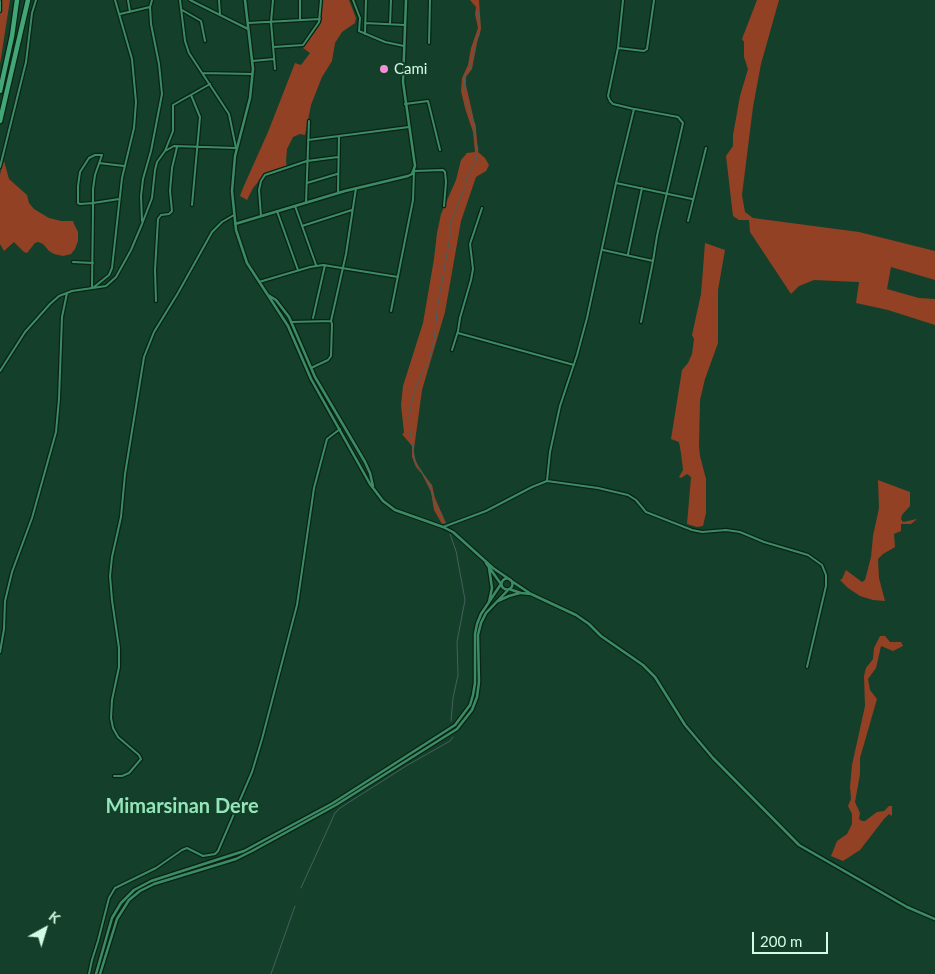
<!DOCTYPE html>
<style>
body{margin:0}
#map{position:relative;width:935px;height:974px;overflow:hidden;background:#143f2a;font-family:Lato,sans-serif}
canvas{display:block}
.north{position:absolute;left:20px;top:904px;width:50px;height:50px;-webkit-text-stroke:4px #143f2a;paint-order:stroke;rotate:39deg;font-size:14px;font-weight:700;line-height:20px;text-align:center;color:#d4fbe4}
.north::after{content:'';display:block;margin:auto;width:18px;height:22px;background:#d4fbe4;clip-path:polygon(50% 0,100% 100%,50% 72%,0 100%)}
.scale{position:absolute;left:752px;top:932px;width:76px;height:22px;box-sizing:border-box;border:2px solid #d4fbe4;border-top:0;padding-left:6px;font-size:15px;line-height:18px;white-space:nowrap;color:#d4fbe4;-webkit-text-stroke:4px #143f2a;paint-order:stroke}
</style>
<div id="map">
<canvas width="935" height="974"></canvas>
<div class="north">K</div>
<div class="scale">200 m</div>
</div>
<script>
const context = document.querySelector('canvas').getContext('2d');
context.lineJoin = 'round';
function paint(path, color) { context.fillStyle = color; context.fill(path, 'evenodd'); }
const poly = rows => new Path2D(rows.map(r => 'M' + r).join(''));
function stroke(path, color, width, dash) { context.strokeStyle = color; context.lineWidth = width; context.lineCap = dash ? 'butt' : 'round'; context.setLineDash(dash || []); context.stroke(path); }
function drawText(font, color, halo, rows, align = 'center') {
  context.font = font + ' Lato,sans-serif'; context.lineWidth = 4.5; context.setLineDash([]); context.textBaseline = 'middle'; context.strokeStyle = halo; context.fillStyle = color; for (const [text, x, y, turn = 0] of rows) {
    context.save(); context.translate(x, y); context.rotate((+turn || 0) * Math.PI / 180); context.textAlign = isNaN(turn) ? turn : align; if (halo) context.strokeText(text, 0, 0); context.fillText(text, 0, 0); context.restore();
  }
}
paint(poly([
 [0,0,10,0,0,64],
 [322,0,349,0,356,18,355,23,342,32,335,43,332,61,322,77,311,105,305,135,300,134,293,137,287,149,286,161,287,168,263,176,253,188,247,200,240,196,243,188,268,132,295,63,301,65,310,53,303,48,319,26],
 [470,0,479,0,481,29,477,43,472,69,466,77,466,85,476,129,478,152,485,158,489,165,486,171,476,177,461,221,445,312,422,390,414,449,414,455,418,467,432,485,435,498,446,523,442,524,434,510,431,492,422,474,416,467,412,457,412,446,402,434,404,433,401,405,403,386,423,323,434,259,437,233,441,214,456,180,461,160,467,153,475,152,473,132,465,108,461,91,462,78,468,65,471,48,478,28,475,14,476,7],
 [757,0,779,0,761,64,753,107,742,195,745,212,753,218,859,232,935,251,935,280,891,267,887,289,919,298,935,299,935,325,888,310,856,303,859,282,814,280,799,286,791,294,750,232,749,220,739,220,733,216,726,156,733,146,733,135,740,96,748,69,744,57,744,42,742,39],
 [4,161,9,179,27,195,29,203,34,209,49,218,61,221,73,221,74,224,78,232,78,241,75,249,71,254,63,256,54,254,49,251,43,244,38,242,35,243,27,253,24,252,14,242,4,251,0,244,0,175,2,165],
 [705,243,725,250,718,290,718,343,705,379,700,400,699,446,700,456,706,479,706,513,703,526,697,527,687,524,691,477,687,474,681,478,679,477,683,470,681,453,679,442,671,439,682,370,688,363,692,354,694,339,692,335,701,294],
 [878,480,910,492,910,506,902,515,901,519,903,522,917,519,911,524,901,524,901,531,894,534,895,547,883,554,878,559,879,578,885,601,873,600,860,596,848,588,840,580,842,579,846,570,862,582,865,580,871,557,873,536,879,508],
 [880,636,885,636,890,642,901,642,903,646,893,651,881,646,876,668,868,679,870,690,877,699,860,758,860,774,855,802,860,813,859,819,862,821,865,821,877,812,884,811,889,806,892,806,892,816,889,814,884,819,860,850,843,861,831,856,837,841,847,834,852,824,852,814,848,806,851,799,850,787,852,765,865,706,864,676,866,668,873,659,874,648]
]), '#934124');
stroke(poly([
 [445,523,434,502,430,485,415,461,410,432,409,416,414,392,422,373,429,361,434,340,438,303,450,237,450,223,465,187,467,177,476,161,478,149,475,139,475,124,472,120,472,115,466,102,464,77,470,69,472,56,475,51,473,46,479,35,480,26,478,11],
 [450,534,456,551,465,600,457,642,458,675,453,698,451,721],
 [301,888,335,813,340,808,406,766,450,741,453,737],
 [271,974,295,906]
]), '#47605d', 1);
const minor = poly([
 [128,0,130,12],
 [190,0,248,29],
 [219,0,220,15],
 [273,0,271,22,275,69],
 [300,0,300,20],
 [353,0,360,18,359,31,385,42,404,46],
 [623,0,618,48,608,96,610,101,613,104,634,109,616,183,692,199],
 [0,1,0,11],
 [182,10,201,21,205,41],
 [120,14,150,7],
 [248,23,320,19],
 [365,23,405,25],
 [390,24,391,0],
 [365,34,366,0],
 [429,43,430,0],
 [273,47,303,45,319,22,321,0],
 [618,48,644,51,647,49,654,0],
 [252,61,274,59],
 [202,73,252,74],
 [191,95,200,117,192,205],
 [405,104,428,101,440,150],
 [308,140,409,127],
 [165,151,173,131,173,105,210,84],
 [99,163,124,166],
 [0,167,26,62,32,13,36,0],
 [414,171,443,170,445,172,446,182,444,206],
 [307,183,337,174],
 [338,193,339,136],
 [306,203,309,121],
 [295,206,316,265],
 [277,211,298,270],
 [261,216,259,190,261,181,265,175,307,161,338,157],
 [142,221,141,196,143,179,151,151,162,94,159,64,151,24,150,7,152,0],
 [688,221,706,148],
 [302,226,352,210],
 [603,250,653,261,657,236,683,123,678,117,635,109],
 [628,254,642,188],
 [73,262,93,263],
 [259,282,310,267,323,265,398,277],
 [92,287,93,211,93,189,95,175,102,155,95,155,89,158,80,172,78,186,78,203,80,204,93,203,119,199],
 [94,287,109,275,112,268,122,178,134,128,136,102,132,59,115,0],
 [156,301,155,270,158,219,161,215,169,214,172,211,170,191,172,168,177,147],
 [391,311,413,200,414,171],
 [313,318,325,265],
 [291,322,331,321],
 [641,322,653,261],
 [458,333,574,365],
 [452,350,458,331,460,318,471,280,473,269,470,244,482,208],
 [311,368,328,360,331,356,332,324,331,321,346,254,356,188],
 [0,371,25,332,50,304,59,296,72,291,106,286,116,277,131,250,142,224,152,198,155,170,157,162,165,151,174,146,236,148,229,114,189,53,185,41,180,0],
 [547,481,550,452,560,406,577,355,587,318,616,183],
 [443,527,486,511,532,487,547,481,598,488,628,495,636,500,646,512,692,530,702,532,726,530,740,532,764,542,808,555,822,565,826,575,826,586,807,667],
 [0,652,4,629,5,601,12,572,32,518,56,432,59,399,62,317,67,293],
 [114,776,122,776,129,773,141,759,139,755,118,737,113,728,111,718,112,700,119,667,119,648,112,600,110,576,112,557,121,517,125,474,144,357,154,332,178,293,212,232,222,222,234,215],
 [89,974,92,960,98,941,109,898,115,888,156,868,182,850,187,848,203,856,215,854,218,851,252,772,262,739,297,605,314,488,327,439,340,429]
]);
const tertiary = poly([
 [245,0,253,69,250,98,235,156,232,191,236,230,247,263,288,326,311,379,370,484,383,501,395,510,443,527,453,532,493,568,509,579],
 [235,224,345,191,408,176,412,174,415,166,403,82,406,0],
 [268,295,276,300,289,317,315,377,365,462,370,473,373,486],
 [489,568,492,588,489,602],
 '501.5 584a5.5 5.5 0 1 1 11 0a5.5 5.5 0 1 1-11 0Z',
 [510,580,531,594,576,615,589,624,601,636,643,665,655,677,685,725,713,758,799,845,907,907,935,919],
 [498,601,509,596,520,593],
 [96,974,112,918,121,903,134,890,151,881,244,851,333,803,455,725,470,705,473,695,475,683,475,634,477,624,481,614,501,584,486,563],
 [100,974,117,919,129,900,140,891,154,884,236,859,252,851,336,805,457,729,472,710,477,697,479,682,478,635,481,623,486,613,509,589,521,593,531,594]
]);
const trunk = poly([
 [0,91,12,36,17,0],
 [0,121,28,0]
]);
stroke(minor, '#092316', 4.5);
stroke(tertiary, '#092316', 5);
stroke(trunk, '#092316', 7);
stroke(minor, '#3b8c65', 2);
stroke(tertiary, '#3b8c65', 2.5);
stroke(trunk, '#42a676', 4.5);
for (const [x, y, r, color] of [
 [384,69,5,"#f391d5"]
]) { const dot = new Path2D(); dot.arc(x, y, r, 0, 2 * Math.PI); context.fillStyle = color; context.fill(dot); stroke(dot, '#143f2a', 2); }
drawText('15px', '#d4fbe4', '#143f2a', [
 ["Cami",394,69]
], 'left');
drawText('bold 20px', '#94e5b9', '#143f2a', [
 ["Mimarsinan Dere",182,807]
]);
</script>
